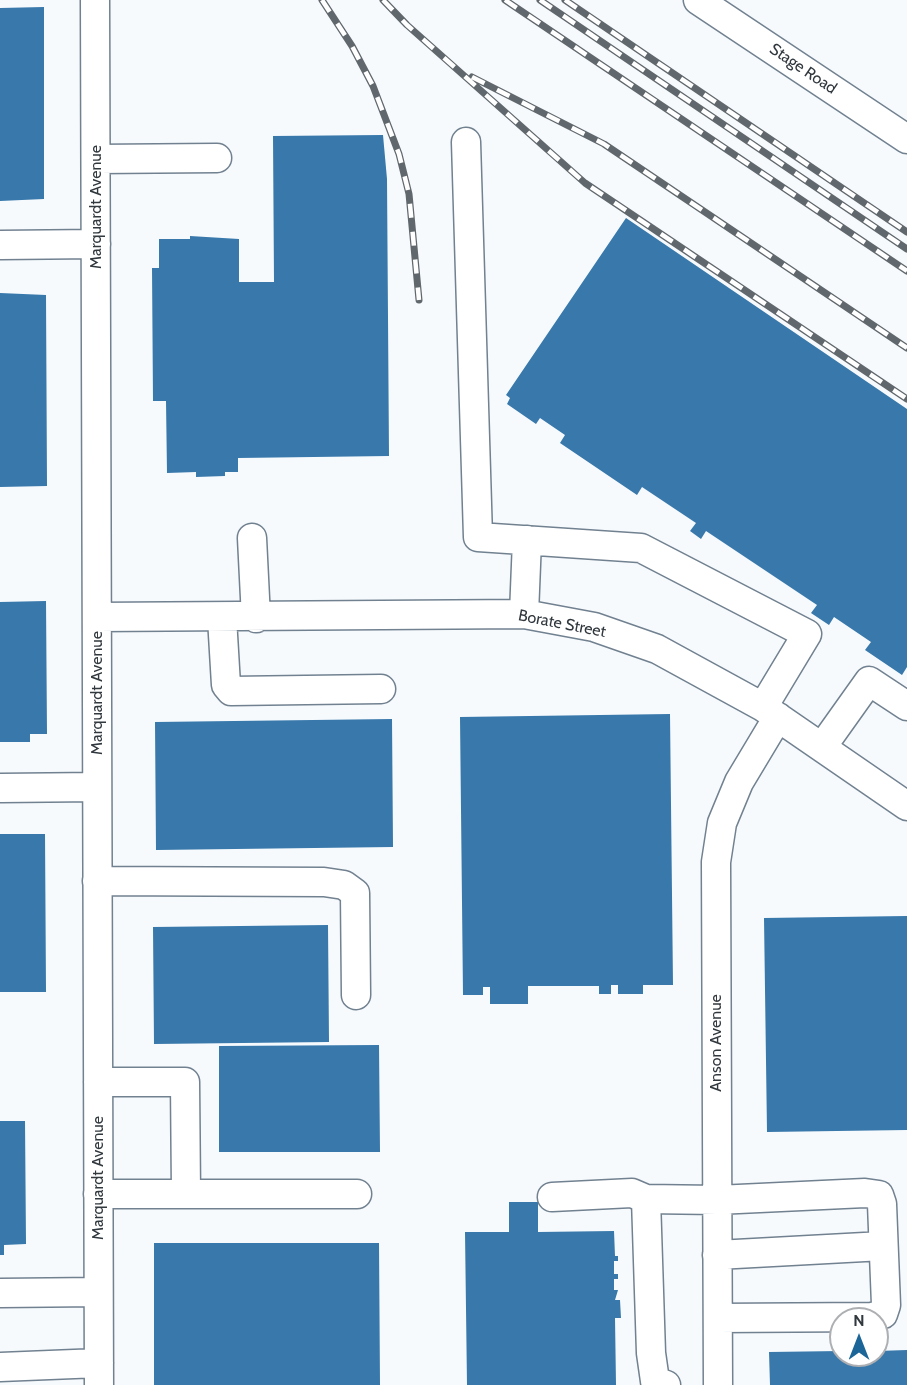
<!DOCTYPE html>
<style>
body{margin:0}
#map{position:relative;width:907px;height:1385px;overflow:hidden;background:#f6fafd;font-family:Cabin,sans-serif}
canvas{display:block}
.north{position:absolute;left:829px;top:1307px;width:60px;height:60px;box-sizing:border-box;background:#fff;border:2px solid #adafb2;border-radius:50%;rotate:0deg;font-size:16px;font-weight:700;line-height:24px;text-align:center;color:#31383e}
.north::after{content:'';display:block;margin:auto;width:21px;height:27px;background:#1c6599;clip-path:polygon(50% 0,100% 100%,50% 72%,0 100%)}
</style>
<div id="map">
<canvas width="907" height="1385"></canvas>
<div class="north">N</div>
</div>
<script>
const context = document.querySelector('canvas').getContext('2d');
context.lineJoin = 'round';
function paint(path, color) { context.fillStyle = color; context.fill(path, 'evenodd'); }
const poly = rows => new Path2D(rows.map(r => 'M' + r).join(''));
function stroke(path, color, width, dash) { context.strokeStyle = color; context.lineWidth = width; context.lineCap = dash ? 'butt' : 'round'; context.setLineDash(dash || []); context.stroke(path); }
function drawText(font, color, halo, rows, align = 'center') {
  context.font = font + ' Cabin,sans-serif'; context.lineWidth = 6; context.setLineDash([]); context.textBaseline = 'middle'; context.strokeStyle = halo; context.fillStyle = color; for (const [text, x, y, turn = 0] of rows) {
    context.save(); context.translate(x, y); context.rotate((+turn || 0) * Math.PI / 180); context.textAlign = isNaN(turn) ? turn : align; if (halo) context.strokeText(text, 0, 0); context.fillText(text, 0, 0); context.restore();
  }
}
paint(poly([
 [44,7,44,199,0,201,0,8],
 [383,135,387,179,389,456,238,458,238,472,225,472,225,476,196,477,196,472,167,473,166,401,153,401,152,268,159,268,159,239,190,239,190,236,239,239,239,282,274,282,273,136],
 [626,218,907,409,907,667,902,675,865,650,871,642,834,617,829,625,811,613,817,605,706,531,701,539,690,531,696,523,642,487,637,495,560,443,565,435,540,418,536,424,507,404,510,398,506,395],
 [0,293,46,295,47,486,0,487],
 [46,601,47,734,30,734,30,742,0,742,0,602],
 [670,714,673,985,643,985,643,994,618,994,618,985,611,985,611,994,599,994,599,986,528,986,528,1004,490,1004,490,987,483,987,483,995,463,995,460,717],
 [392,719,393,847,156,850,155,722],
 [0,834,45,834,46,992,0,992],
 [907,916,907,1130,767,1132,764,918],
 [328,925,329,1042,154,1044,153,927],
 [379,1045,380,1152,219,1152,219,1046],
 [0,1121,25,1121,26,1244,4,1245,4,1255,0,1255],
 [509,1202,538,1202,538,1232,614,1231,615,1256,618,1256,618,1261,614,1261,614,1274,618,1274,618,1279,614,1279,614,1290,618,1290,615,1300,620,1300,621,1318,615,1318,616,1385,467,1385,465,1232,509,1232],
 [154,1243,379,1243,380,1385,154,1385],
 [907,1350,907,1385,770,1385,769,1352,841,1351,841,1355,877,1355,877,1351]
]), '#3878ab');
const minor = poly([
 [95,0,99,1385],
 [698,0,907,139],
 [466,142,478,537,641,548,807,634,763,707],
 [96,159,217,158],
 [0,245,96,244],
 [252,538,256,618],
 [524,614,527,540],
 [97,617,524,614,594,627,657,649,763,707,907,806],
 [222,618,226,685,231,691,381,689],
 [822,747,869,681,907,706],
 [0,788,97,787],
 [97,881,324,882,344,885,355,893,356,995],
 [98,1082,185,1082,186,1193],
 [98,1194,357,1194],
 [552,1197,632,1193,646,1199,651,1353,655,1381,666,1385],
 [646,1199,717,1200,865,1193,879,1195,882,1204,886,1305,883,1314,872,1317,718,1318],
 [717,1255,883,1246],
 [0,1293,98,1292],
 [0,1367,99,1363],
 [718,1385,716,862,722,823,739,782,778,717]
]);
stroke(minor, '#718190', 31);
stroke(minor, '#fff', 28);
const rail = poly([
 [322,0,352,46,373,86,399,154,409,194,419,300],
 [383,0,407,25,585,183,907,399],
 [505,0,907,271],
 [540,0,907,249],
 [565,0,907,232],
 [472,77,604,144,907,348]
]);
stroke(rail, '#61686d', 7);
stroke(rail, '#fff', 4.5, [14]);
drawText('16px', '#31383e', '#fff', [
 ["Stage Road",803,69,34],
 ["Marquardt Avenue",96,207,-90],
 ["Borate Street",562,624,11],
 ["Marquardt Avenue",97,693,-90],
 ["Anson Avenue",716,1043,-90],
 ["Marquardt Avenue",98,1178,-90]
]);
</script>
